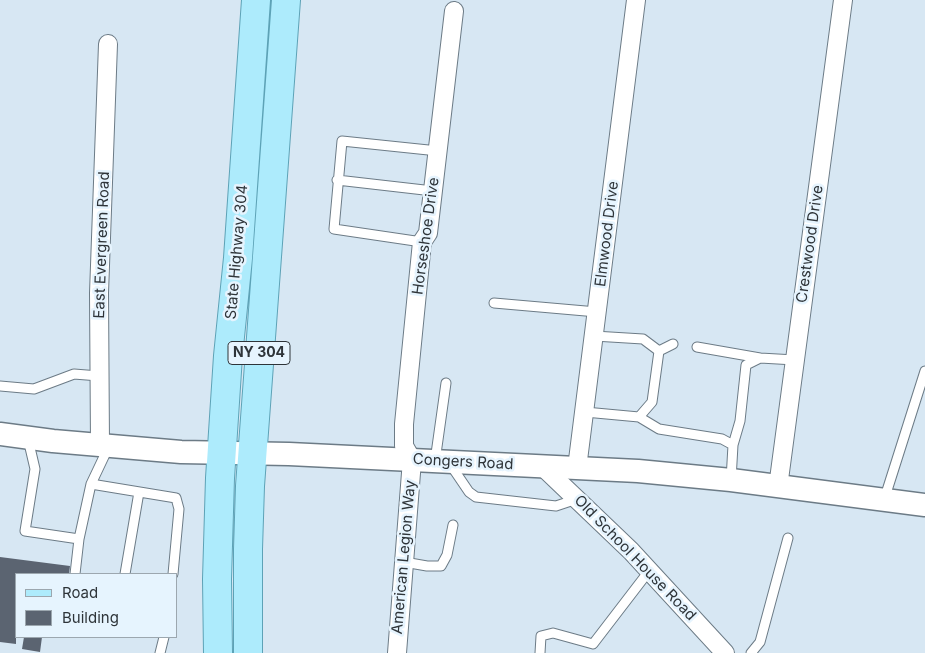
<!DOCTYPE html>
<style>
body{margin:0}
#map{position:relative;width:925px;height:653px;overflow:hidden;background:#d7e7f3;font-family:Inter,sans-serif}
canvas{display:block}
.legend{position:absolute;left:15px;top:573px;width:162px;height:65px;box-sizing:border-box;background:#e6f4fe;border:1px solid #9ca7af;margin:0;padding:6px 9px;list-style:none;font-size:15px;color:#2e3439}
.legend li{display:flex;align-items:center;gap:10px;height:25px}
.legend b{width:25px;border:1px solid #9ca7af}
</style>
<div id="map">
<canvas width="925" height="653"></canvas>
<ul class="legend">
<li><b style="height:6px;background:#adebfc"></b>Road</li>
<li><b style="height:14px;background:#5b6471"></b>Building</li>
</ul>
</div>
<script>
const context = document.querySelector('canvas').getContext('2d');
context.lineJoin = 'round';
function paint(path, color) { context.fillStyle = color; context.fill(path, 'evenodd'); }
const poly = rows => new Path2D(rows.map(r => 'M' + r).join(''));
function stroke(path, color, width, dash) { context.strokeStyle = color; context.lineWidth = width; context.lineCap = dash ? 'butt' : 'round'; context.setLineDash(dash || []); context.stroke(path); }
function drawText(font, color, halo, rows, align = 'center') {
  context.font = font + ' Inter,sans-serif'; context.lineWidth = 5; context.setLineDash([]); context.textBaseline = 'middle'; context.strokeStyle = halo; context.fillStyle = color; for (const [text, x, y, turn = 0] of rows) {
    context.save(); context.translate(x, y); context.rotate((+turn || 0) * Math.PI / 180); context.textAlign = isNaN(turn) ? turn : align; if (halo) context.strokeText(text, 0, 0); context.fillText(text, 0, 0); context.restore();
  }
}
paint(poly([
 [0,557,70,566,69,574,16,574,16,644,0,642],
 [24,637,42,637,40,652,22,649]
]), '#5b6471');
const service = poly([
 [337,180,433,191],
 [422,242,334,229,342,141,438,151],
 [494,303,597,312],
 [594,336,643,339,659,351],
 [697,347,760,358],
 [659,351,673,344],
 [0,386,34,389,74,374,99,376],
 [585,412,639,417,652,402,659,351],
 [639,417,659,429,722,439,733,445],
 [28,439,35,469,25,531,79,539,91,484,109,446],
 [435,461,446,383],
 [450,464,469,492,476,497,556,506,577,499],
 [731,480,733,445,740,421,746,365,760,358,795,360],
 [91,484,176,498,179,509,173,574],
 [884,500,925,371],
 [404,562,427,566,441,566,447,555,453,525],
 [75,574,79,539],
 [125,574,139,492],
 [160,653,164,637],
 [540,653,541,636,553,633,593,644,649,571],
 [751,653,760,642,788,538]
]);
const minor = poly([
 [100,445,99,293,108,44],
 [542,466,631,551,725,653],
 [577,468,636,0],
 [778,487,843,0],
 [397,653,412,460,404,446,404,424,422,242,428,233,454,11]
]);
const tertiary = poly([
 [0,434,53,441,181,452,289,454,638,471,731,480,925,505]
]);
const primary = poly([
 [218,653,217,579,220,478,228,356,238,258,256,0],
 [248,653,248,549,250,486,286,0]
]);
stroke(service, '#6c7b86', 11);
stroke(minor, '#6c7b86', 20);
stroke(tertiary, '#6c7b86', 25);
stroke(primary, '#5da2b6', 30);
stroke(service, '#fff', 9);
stroke(minor, '#fff', 18);
stroke(tertiary, '#fff', 22);
stroke(primary, '#adebfc', 28);
for (const [x, y, w] of [
 [259,353,62]
]) { const box = new Path2D(); box.roundRect(x - w / 2, y - 11.5, w, 23, 4); context.fillStyle = '#e6f4fe'; context.fill(box); stroke(box, '#2e3439', 1); }
drawText('bold 14px', '#2e3439', null, [
 ["NY 304",259,353]
]);
drawText('15px', '#2e3439', '#e6f4fe', [
 ["Elmwood Drive",607,234,-83],
 ["Horseshoe Drive",426,236,-82],
 ["Crestwood Drive",810,244,-82],
 ["East Evergreen Road",102,245,-88],
 ["State Highway 304",237,252,-85],
 ["Congers Road",463,462,3],
 ["American Legion Way",404,557,-85],
 ["Old School House Road",635,558,46]
]);
</script>
